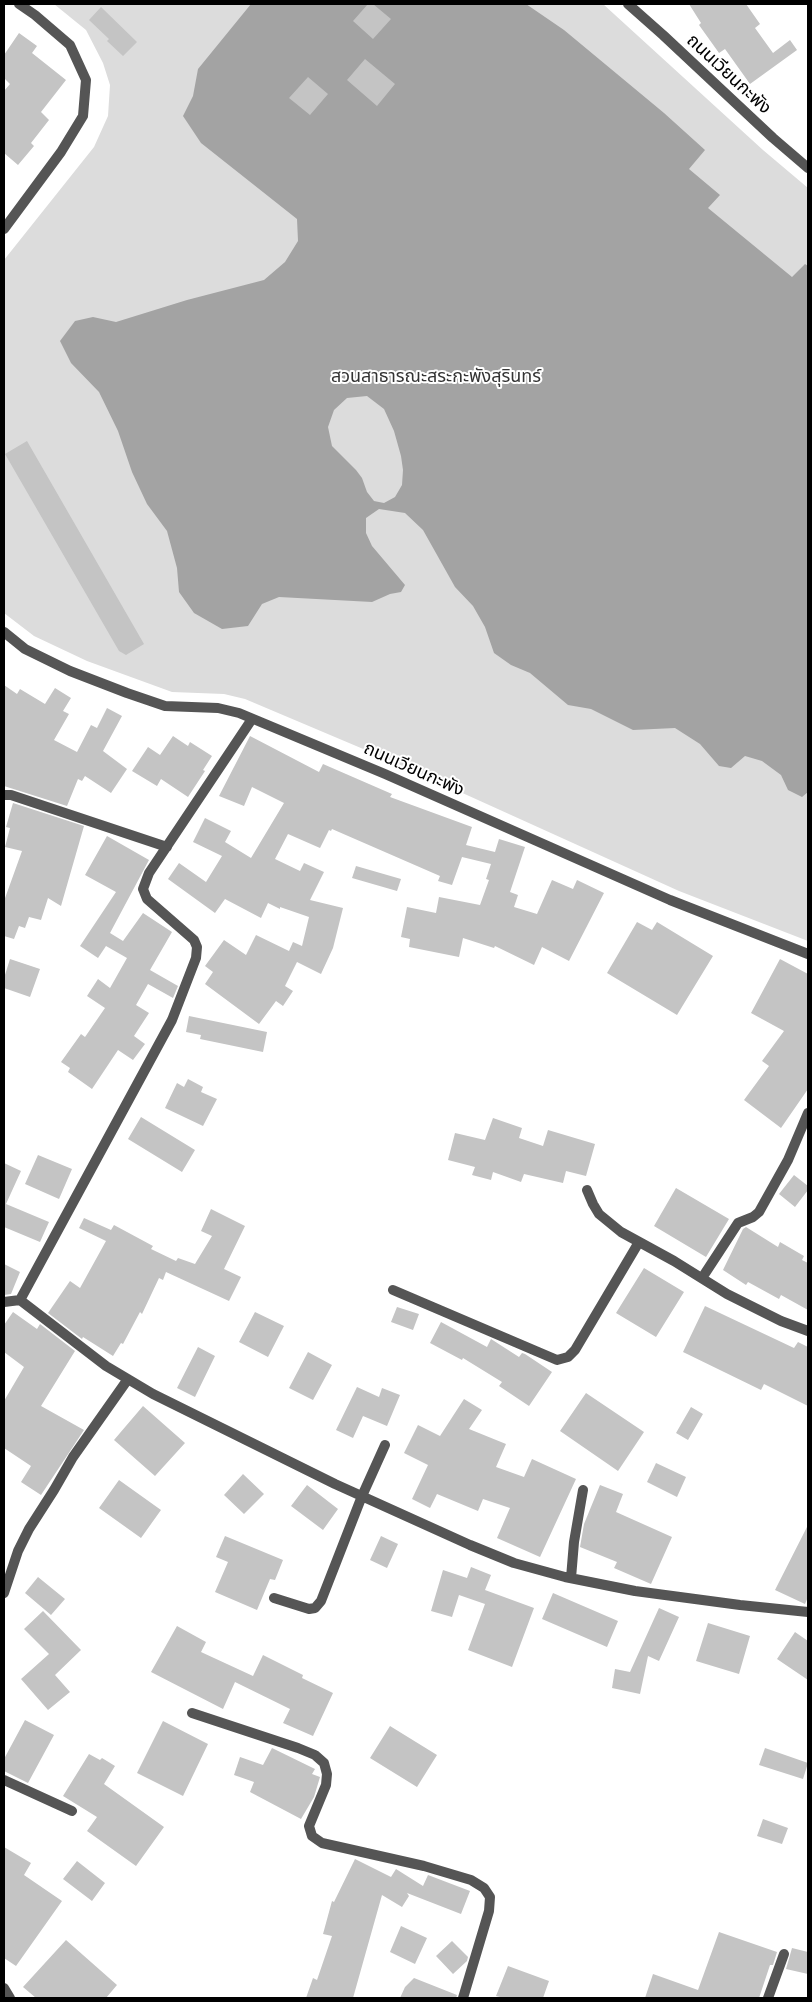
<!DOCTYPE html>
<meta charset="utf-8">
<style>
body{margin:0}
#map{position:relative;width:812px;height:2002px;overflow:hidden;background:#fff;font-family:"Asap Condensed",sans-serif}
canvas{display:block}
.frame{position:absolute;inset:0;border:5px solid #000;pointer-events:none}
</style>
<div id="map">
<canvas width="812" height="2002"></canvas>
<div class="frame"></div>
</div>
<script>
const context = document.querySelector('canvas').getContext('2d');
context.lineJoin = 'round';
function paint(path, color) { context.fillStyle = color; context.fill(path, 'evenodd'); }
const poly = rows => new Path2D(rows.map(r => 'M' + r).join(''));
function stroke(path, color, width, dash) { context.strokeStyle = color; context.lineWidth = width; context.lineCap = dash ? 'butt' : 'round'; context.setLineDash(dash || []); context.stroke(path); }
function drawText(font, color, halo, rows, align = 'center') {
  context.font = font + ' "Asap Condensed","Noto Sans Thai",sans-serif'; context.lineWidth = 4; context.setLineDash([]); context.textBaseline = 'middle'; context.strokeStyle = halo; context.fillStyle = color; for (const [text, x, y, turn = 0] of rows) {
    context.save(); context.translate(x, y); context.rotate((+turn || 0) * Math.PI / 180); context.textAlign = isNaN(turn) ? turn : align; if (halo) context.strokeText(text, 0, 0); context.fillText(text, 0, 0); context.restore();
  }
}
paint(poly([
 [54,4,603,4,763,150,808,188,808,941,679,891,394,762,245,699,224,694,172,692,87,661,34,636,4,613,4,260,94,147,108,116,110,85,103,63,86,30]
]), '#dcdcdc');
paint(poly([
 [251,4,526,4,564,30,664,113,705,150,689,169,720,195,708,208,792,277,805,264,808,266,808,792,802,797,788,790,781,775,762,761,745,756,731,768,719,766,700,744,675,728,633,730,591,709,568,705,530,673,511,665,494,653,485,627,473,606,455,587,423,530,405,513,379,509,366,518,366,533,372,546,405,585,401,592,390,594,372,602,279,597,262,604,248,626,222,629,194,613,179,592,177,568,167,531,147,504,132,472,118,431,99,392,71,363,60,341,75,321,93,317,116,322,187,300,264,280,285,262,298,241,297,219,201,143,183,116,193,96,198,69],
 [367,396,384,409,394,431,401,456,403,470,402,485,395,497,384,503,374,501,367,492,362,478,356,470,332,446,328,427,334,410,347,398]
]), '#a3a3a3');
paint(poly([
 [368,4,373,4,391,19,373,39,353,21],
 [689,4,746,4,760,24,755,28,773,53,790,40,797,50,750,84,725,49,719,53,699,25,701,23],
 [101,7,137,42,123,56,107,41,109,39,89,20],
 [19,33,37,46,32,53,66,80,41,112,49,120,31,143,34,146,18,165,4,153,4,91,10,84,4,78,4,55],
 [365,59,395,84,377,106,347,80],
 [308,77,328,94,310,115,289,98],
 [27,441,144,644,126,655,119,651,5,454],
 [4,685,17,694,20,689,45,704,55,688,71,698,63,711,69,714,54,740,77,752,91,725,97,728,107,708,122,716,103,751,127,769,111,793,85,776,82,781,78,779,67,806,4,786],
 [173,736,188,746,190,742,212,756,203,770,205,771,188,797,161,779,157,786,132,771,148,747,160,755],
 [250,736,319,772,323,764,392,794,390,797,472,827,466,845,495,852,499,839,525,847,510,892,518,895,514,907,537,914,552,880,573,889,577,880,604,893,569,961,542,947,534,965,495,946,494,948,463,938,459,957,409,947,410,939,401,937,407,907,436,913,439,897,480,905,489,880,486,879,491,864,462,857,452,885,438,881,440,876,332,829,331,831,329,830,320,848,288,834,275,859,300,871,304,863,324,872,310,900,343,908,333,948,321,974,297,962,285,986,293,991,283,1006,276,1001,259,1024,205,984,213,972,205,966,224,940,246,955,256,935,289,951,293,942,302,946,309,917,280,907,280,909,268,903,261,918,225,899,215,913,168,879,179,863,206,882,222,856,193,842,205,818,231,831,225,842,251,858,284,803,252,787,244,806,219,796],
 [13,803,84,826,61,906,48,898,41,920,29,917,25,928,19,926,14,939,4,936,4,901,22,851,5,847,10,828,6,827],
 [107,836,149,860,110,933,123,941,143,913,172,932,150,970,178,986,173,998,148,984,136,1005,149,1013,134,1036,145,1044,133,1060,118,1050,92,1089,68,1072,70,1068,61,1062,81,1034,85,1037,105,1008,87,996,98,979,110,988,127,958,106,946,98,958,80,946,116,892,85,875],
 [356,866,401,879,397,891,352,878],
 [637,922,652,930,657,922,713,956,677,1015,607,973],
 [10,959,40,969,30,997,4,988,4,978],
 [780,959,808,974,808,1089,781,1128,744,1100,769,1066,762,1061,784,1031,751,1013],
 [189,1016,267,1032,263,1052,200,1039,201,1035,186,1032],
 [188,1079,203,1087,201,1092,217,1099,203,1126,165,1108,177,1083,184,1087],
 [141,1117,195,1150,182,1172,128,1139],
 [493,1118,522,1128,519,1138,543,1146,548,1130,595,1144,586,1176,566,1171,563,1183,524,1174,521,1182,493,1172,491,1180,472,1175,475,1167,448,1160,455,1133,485,1140],
 [38,1155,72,1169,59,1199,25,1184],
 [4,1163,21,1171,6,1204,49,1222,40,1242,4,1227],
 [794,1175,808,1186,808,1190,795,1207,779,1194],
 [676,1188,729,1219,706,1257,654,1226],
 [211,1209,245,1226,224,1269,241,1277,229,1301,166,1272,163,1280,159,1278,142,1314,140,1312,123,1344,121,1343,113,1356,83,1337,82,1339,48,1313,70,1281,80,1288,106,1241,79,1228,84,1218,111,1230,114,1225,153,1246,151,1249,176,1261,178,1258,195,1264,212,1236,201,1231],
 [746,1227,778,1247,780,1242,804,1256,802,1260,808,1263,808,1310,781,1295,779,1299,748,1282,746,1285,723,1270,743,1229],
 [4,1264,20,1272,11,1294,4,1295],
 [644,1268,684,1292,656,1337,616,1313],
 [705,1306,794,1348,798,1342,808,1347,808,1406,764,1384,761,1390,683,1352],
 [397,1307,419,1314,413,1330,391,1322],
 [13,1312,37,1329,40,1324,75,1351,41,1406,84,1430,41,1495,21,1482,31,1466,4,1448,4,1401,24,1367,4,1352,4,1325],
 [255,1312,284,1326,268,1357,239,1342],
 [441,1322,487,1347,491,1339,519,1357,522,1353,525,1354,552,1372,529,1406,499,1386,502,1382,463,1358,462,1360,430,1343],
 [198,1347,215,1356,195,1397,177,1388],
 [308,1352,332,1365,313,1400,289,1388],
 [357,1387,379,1397,382,1388,400,1395,387,1426,363,1416,353,1438,336,1430],
 [586,1393,644,1432,618,1471,560,1431],
 [464,1399,482,1410,469,1429,506,1444,496,1467,524,1477,532,1459,576,1479,540,1557,497,1538,510,1508,483,1499,478,1511,437,1494,430,1508,412,1499,428,1465,404,1453,418,1425,440,1436],
 [143,1406,185,1443,155,1476,114,1440],
 [691,1407,703,1414,688,1440,676,1433],
 [656,1463,686,1477,677,1497,647,1482],
 [243,1474,264,1494,244,1514,224,1495],
 [119,1480,161,1510,141,1538,99,1508],
 [307,1485,338,1509,323,1530,291,1506],
 [600,1485,623,1494,616,1512,672,1537,651,1584,614,1568,617,1562,580,1547,584,1524],
 [808,1525,808,1597,805,1604,775,1590],
 [225,1536,283,1560,275,1580,270,1579,257,1610,215,1592,228,1562,216,1557],
 [381,1536,398,1544,387,1568,370,1560],
 [471,1567,491,1575,485,1590,534,1608,512,1667,468,1650,485,1604,459,1595,452,1617,431,1611,443,1570,467,1578],
 [38,1577,65,1599,51,1615,25,1593],
 [553,1593,618,1621,607,1647,542,1619],
 [659,1608,679,1617,659,1661,648,1656,640,1694,612,1688,615,1669,630,1672],
 [43,1611,81,1650,55,1675,70,1692,48,1710,21,1679,49,1654,24,1629],
 [708,1623,750,1636,739,1674,696,1661],
 [177,1626,206,1642,201,1652,253,1676,263,1655,303,1675,302,1678,333,1693,313,1736,283,1723,290,1709,235,1682,223,1709,151,1672],
 [795,1632,808,1641,808,1680,777,1659],
 [25,1720,54,1735,28,1783,4,1771,4,1759],
 [163,1721,208,1744,183,1796,137,1773],
 [390,1726,437,1755,417,1787,370,1758],
 [272,1748,315,1769,312,1774,320,1777,314,1797,301,1819,250,1792,254,1782,234,1775,240,1757,263,1765],
 [765,1748,808,1763,803,1779,759,1765],
 [89,1754,100,1760,102,1758,115,1766,104,1784,164,1827,136,1866,87,1831,97,1817,63,1796],
 [763,1819,788,1828,782,1844,757,1836],
 [4,1847,31,1863,24,1875,62,1901,16,1966,4,1958],
 [355,1859,391,1877,396,1869,423,1886,428,1875,470,1891,461,1914,407,1893,409,1896,402,1907,382,1895,353,1998,306,1998,313,1978,317,1980,332,1936,323,1934,332,1901,334,1902],
 [77,1861,105,1883,92,1901,63,1879],
 [401,1926,427,1938,415,1964,390,1952],
 [719,1932,777,1952,773,1965,770,1965,759,1998,645,1998,653,1974,698,1990],
 [66,1940,117,1985,106,1998,36,1998,23,1987],
 [452,1941,468,1957,467,1961,453,1974,436,1956],
 [792,1948,808,1952,808,1974,786,1969],
 [508,1966,549,1981,543,1998,504,1998,496,1996],
 [414,1978,457,1995,456,1998,400,1998,405,1987]
]), '#c4c4c4');
stroke(poly([
 [628,4,663,35,773,138,808,168],
 [4,229,61,152,83,116,86,80,70,45,35,15,19,4],
 [4,632,25,649,70,671,127,693,165,706,218,708,239,713,385,774,670,900,808,954],
 [4,795,11,795,167,847],
 [587,1190,593,1204,599,1214,621,1232,674,1261,727,1294,781,1321,808,1331],
 [702,1278,738,1223,753,1217,759,1212,788,1160,808,1113],
 [393,1290,557,1360,568,1357,575,1350,639,1242],
 [20,1300,106,1366,153,1394,335,1484,470,1545,514,1563,565,1577,635,1591,740,1605,808,1612],
 [4,1302,20,1300,172,1020,196,958,197,947,194,940,147,899,143,889,149,873,252,719],
 [571,1578,574,1542,583,1490],
 [4,1593,18,1551,29,1529,54,1490,73,1457,128,1379],
 [274,1598,309,1609,315,1608,321,1601,362,1496,385,1445],
 [192,1713,298,1748,315,1755,324,1763,327,1774,326,1785,309,1826,312,1836,322,1843,424,1866,471,1880,484,1888,490,1897,489,1911,463,1998],
 [4,1780,72,1811],
 [4,1988,10,1998],
 [768,1998,784,1954]
]), '#555', 10);
drawText('18px', '#000', '#fff', [
 ["ถนนเวียนกะพัง",729,74,43],
 ["ถนนเวียนกะพัง",414,769,24]
]);
drawText('18px', '#333', '#fff', [
 ["สวนสาธารณะสระกะพังสุรินทร์",436,376]
]);
</script>
